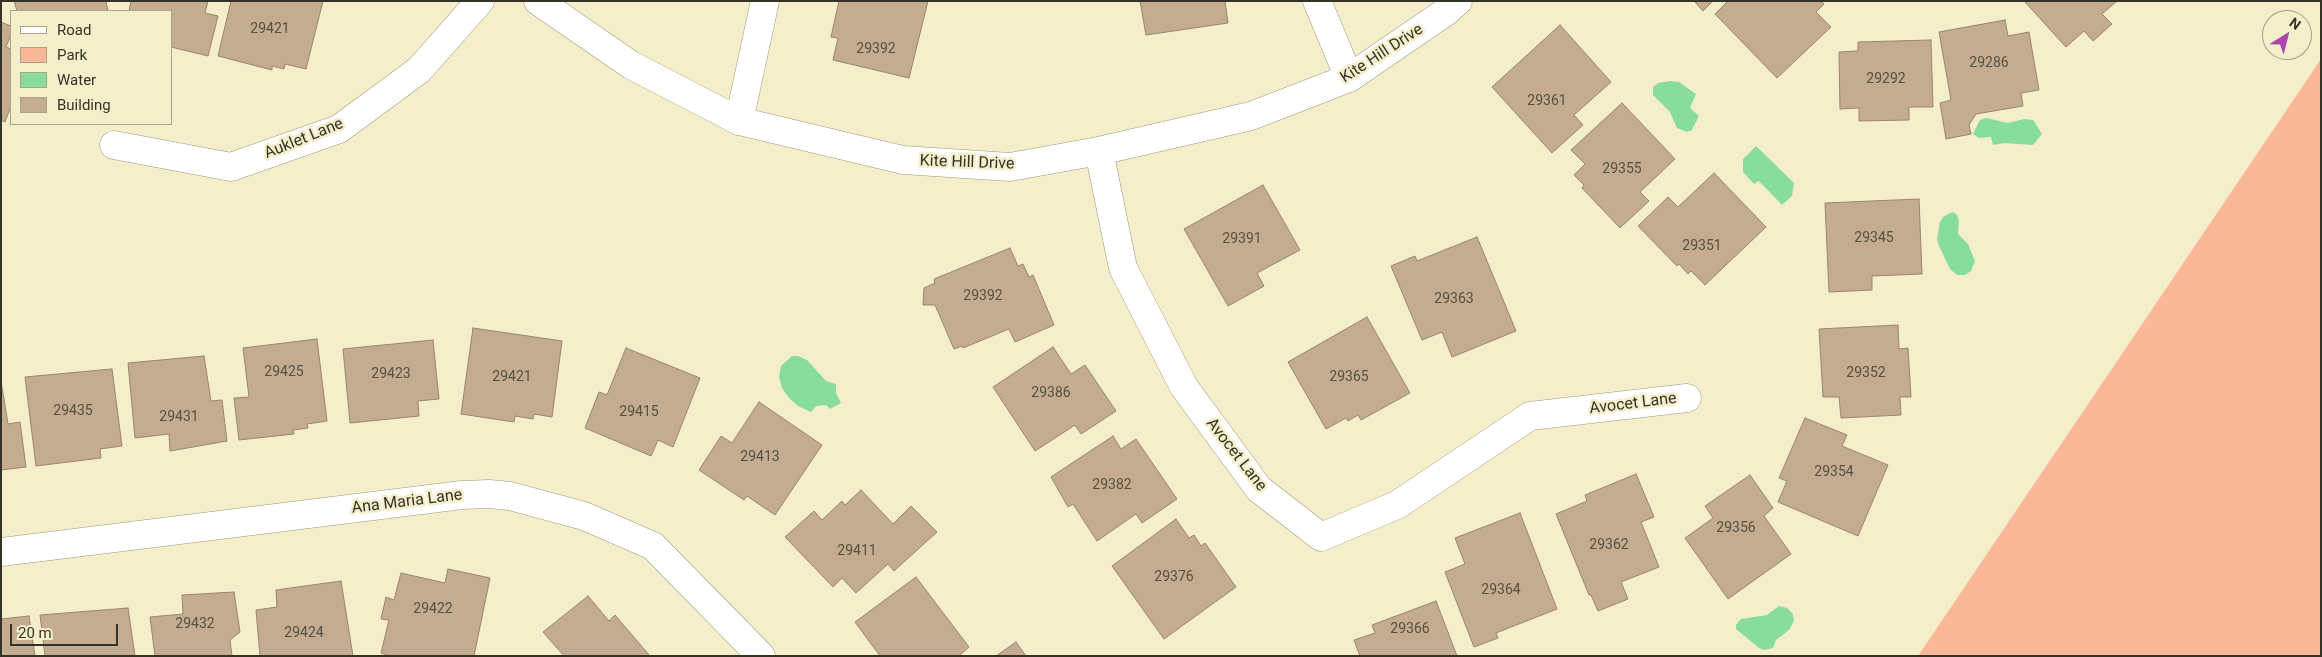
<!DOCTYPE html>
<style>
body{margin:0}
#map{position:relative;width:2322px;height:657px;overflow:hidden;background:#f4eecb;font-family:Roboto,sans-serif}
canvas{display:block}
.frame{position:absolute;inset:0;border:2px solid #353325;pointer-events:none}
.legend{position:absolute;left:10px;top:10px;width:162px;height:115px;box-sizing:border-box;background:#f4eecb;border:1px solid #a8a389;margin:0;padding:6px 9px;list-style:none;font-size:15px;color:#353325}
.legend li{display:flex;align-items:center;gap:10px;height:25px}
.legend b{width:25px;border:1px solid #a8a389}
.north{position:absolute;left:2262px;top:10px;width:50px;height:50px;box-sizing:border-box;background:#f4eecb;border:1px solid #a8a389;border-radius:50%;rotate:36deg;font-size:14px;font-weight:700;line-height:20px;text-align:center;color:#353325}
.north::after{content:'';display:block;margin:auto;width:18px;height:22px;background:#ac46aa;clip-path:polygon(50% 0,100% 100%,50% 72%,0 100%)}
.scale{position:absolute;left:10px;top:624px;width:108px;height:22px;box-sizing:border-box;border:2px solid #353325;border-top:0;padding-left:6px;font-size:15px;line-height:18px;white-space:nowrap;color:#353325;-webkit-text-stroke:4px #f4eecb;paint-order:stroke}
</style>
<div id="map">
<canvas width="2322" height="657"></canvas>
<div class="frame"></div>
<ul class="legend">
<li><b style="height:6px;background:#fff"></b>Road</li>
<li><b style="height:14px;background:#fbb898"></b>Park</li>
<li><b style="height:14px;background:#88dd9d"></b>Water</li>
<li><b style="height:14px;background:#c3ac90"></b>Building</li>
</ul>
<div class="north">N</div>
<div class="scale">20 m</div>
</div>
<script>
const context = document.querySelector('canvas').getContext('2d');
context.lineJoin = 'round';
function paint(path, color) { context.fillStyle = color; context.fill(path, 'evenodd'); }
const poly = rows => new Path2D(rows.map(r => 'M' + r).join(''));
function stroke(path, color, width, dash) { context.strokeStyle = color; context.lineWidth = width; context.lineCap = dash ? 'butt' : 'round'; context.setLineDash(dash || []); context.stroke(path); }
function drawText(font, color, halo, rows, align = 'center') {
  context.font = font + ' Roboto,sans-serif'; context.lineWidth = 5; context.setLineDash([]); context.textBaseline = 'middle'; context.strokeStyle = halo; context.fillStyle = color; for (const [text, x, y, turn = 0] of rows) {
    context.save(); context.translate(x, y); context.rotate((+turn || 0) * Math.PI / 180); context.textAlign = isNaN(turn) ? turn : align; if (halo) context.strokeText(text, 0, 0); context.fillText(text, 0, 0); context.restore();
  }
}
paint(poly([
 [2321,59,2321,656,1918,656]
]), '#fbb898');
paint(poly([
 [1670,81,1679,82,1696,94,1690,108,1699,116,1692,130,1687,132,1677,128,1670,112,1653,95,1653,87,1658,83],
 [1986,118,2008,123,2024,119,2033,120,2042,134,2033,145,2005,143,1993,145,1991,137,1979,138,1973,134,1980,120],
 [1756,146,1794,183,1792,196,1782,205,1759,181,1754,184,1743,172,1743,159],
 [1953,212,1957,215,1959,221,1958,234,1968,244,1975,261,1971,271,1965,275,1957,275,1950,269,1939,246,1937,239,1940,222,1944,216],
 [792,356,798,356,807,360,826,381,836,384,836,393,841,403,830,409,826,405,816,406,811,412,798,406,789,398,782,388,779,377,781,366],
 [1779,606,1787,608,1793,614,1794,621,1789,630,1776,640,1773,648,1764,650,1759,648,1736,629,1736,625,1741,619,1767,615]
]), '#88dd9d');
const building = poly([
 [14,1,106,1,108,11,17,11,14,1],
 [131,1,208,1,205,13,218,16,208,56,171,47,171,11,129,11,131,1],
 [231,1,323,1,306,69,285,64,284,69,272,66,272,70,218,56,231,1],
 [839,1,928,1,909,78,833,60,838,38,831,37,839,1],
 [1140,1,1225,1,1228,23,1146,35,1140,1],
 [1694,1,1713,1,1703,11,1694,1],
 [1728,1,1821,1,1824,4,1816,12,1831,27,1777,78,1715,14,1728,1],
 [2024,1,2117,1,2102,14,2112,24,2093,41,2084,31,2066,47,2024,1],
 [2005,20,2008,36,2029,32,2039,90,2021,93,2023,106,1976,114,1969,125,1971,134,1946,139,1940,103,1951,100,1939,32,2005,20],
 [1,22,11,26,11,35,6,47,11,49,11,106,5,122,1,120,1,22],
 [1560,25,1611,82,1574,115,1583,125,1552,153,1492,87,1560,25],
 [1931,40,1933,107,1909,107,1909,120,1859,121,1859,108,1840,109,1839,52,1858,51,1858,42,1931,40],
 [1622,103,1675,159,1640,192,1649,201,1620,228,1582,188,1584,185,1574,175,1585,164,1571,150,1622,103],
 [1714,173,1766,227,1705,285,1691,271,1688,274,1679,264,1677,266,1638,226,1668,197,1678,207,1714,173],
 [1263,185,1300,250,1257,273,1264,286,1228,306,1184,229,1263,185],
 [1919,199,1922,274,1872,276,1872,290,1829,292,1825,203,1919,199],
 [1477,237,1516,331,1452,357,1442,332,1422,340,1391,266,1415,256,1417,261,1477,237],
 [1010,248,1018,266,1023,264,1029,277,1033,275,1054,325,1015,342,1009,329,963,348,962,346,954,349,935,305,923,305,924,288,935,283,934,279,1010,248],
 [1367,317,1410,393,1361,420,1358,415,1348,421,1346,418,1326,429,1288,362,1367,317],
 [1898,325,1899,349,1908,348,1911,397,1900,397,1901,415,1841,418,1839,397,1823,397,1819,329,1898,325],
 [473,328,562,341,552,417,534,414,533,419,515,416,514,422,461,414,473,328],
 [317,339,327,421,307,424,308,428,293,430,294,434,239,440,234,398,249,397,243,348,317,339],
 [433,340,439,399,418,401,419,416,350,423,343,349,433,340],
 [1053,347,1071,374,1085,365,1116,411,1081,434,1075,425,1035,451,993,387,1053,347],
 [626,348,700,378,673,447,658,440,651,456,585,428,599,392,607,395,626,348],
 [204,356,211,401,222,400,227,441,170,451,169,434,135,438,128,363,204,356],
 [112,369,122,446,100,449,101,458,36,466,25,377,112,369],
 [1,381,8,424,20,422,26,467,1,470,1,381],
 [759,402,822,445,775,515,747,496,744,500,699,470,721,436,732,443,759,402],
 [1805,418,1847,435,1842,446,1888,465,1858,536,1778,502,1787,481,1779,478,1805,418],
 [1113,436,1121,449,1136,439,1177,499,1142,523,1136,514,1097,541,1073,504,1068,507,1051,477,1113,436],
 [1636,474,1654,517,1641,522,1659,567,1621,582,1628,599,1598,611,1591,595,1589,595,1556,514,1587,501,1585,495,1636,474],
 [1750,475,1773,508,1764,516,1791,554,1728,599,1685,538,1713,518,1705,506,1750,475],
 [861,490,893,524,911,506,937,532,894,571,888,564,856,593,842,578,833,587,785,537,814,511,822,520,842,501,845,505,861,490],
 [1520,513,1557,609,1496,633,1498,638,1474,647,1445,572,1465,564,1455,538,1520,513],
 [1176,519,1189,538,1194,535,1201,546,1205,543,1236,587,1164,639,1112,566,1176,519],
 [448,569,490,578,474,656,391,656,381,653,389,620,381,619,386,597,394,600,401,573,445,583,448,569],
 [916,577,969,647,959,656,880,656,855,622,916,577],
 [341,581,353,656,260,656,256,610,277,607,276,590,341,581],
 [234,592,240,632,230,640,232,656,155,656,150,617,183,614,182,595,234,592],
 [588,596,609,621,615,615,650,656,564,656,543,632,588,596],
 [1436,601,1457,656,1360,656,1354,640,1375,633,1372,625,1436,601],
 [128,608,135,656,45,656,40,615,128,608],
 [29,616,35,656,1,656,1,619,29,616],
 [1016,642,1026,656,996,656,1016,642]
]);
paint(building, '#c3ac90');
stroke(building, '#9a856a', 1);
const minor = poly([
 [1317,1,1349,78],
 [739,121,765,1],
 [114,145,231,167,339,129,419,70,480,1],
 [1099,151,1123,268,1184,387,1259,489,1321,537,1397,505,1530,416,1687,398],
 [1,552,462,495,489,494,510,496,584,516,653,546,761,656]
]);
const tertiary = poly([
 [538,1,631,65,739,121,903,160,1010,167,1099,151,1251,116,1349,78,1447,11,1458,1]
]);
stroke(minor, '#9f9978', 29);
stroke(tertiary, '#9f9978', 29);
stroke(minor, '#fff', 28);
stroke(tertiary, '#fff', 28);
drawText('14px', '#585140', null, [
 ["29421",270,29],
 ["29392",876,49],
 ["29286",1989,63],
 ["29292",1886,79],
 ["29361",1547,101],
 ["29355",1622,169],
 ["29345",1874,238],
 ["29391",1242,239],
 ["29351",1702,246],
 ["29392",983,296],
 ["29363",1454,299],
 ["29425",284,372],
 ["29352",1866,373],
 ["29423",391,374],
 ["29421",512,377],
 ["29365",1349,377],
 ["29386",1051,393],
 ["29435",73,411],
 ["29415",639,412],
 ["29431",179,417],
 ["29413",760,457],
 ["29354",1834,472],
 ["29382",1112,485],
 ["29356",1736,528],
 ["29362",1609,545],
 ["29411",857,551],
 ["29376",1174,577],
 ["29364",1501,590],
 ["29422",433,609],
 ["29432",195,624],
 ["29366",1410,629],
 ["29424",304,633]
]);
drawText('16px', '#353325', '#f4eecb', [
 ["Kite Hill Drive",1382,54,-33],
 ["Auklet Lane",304,139,-22],
 ["Kite Hill Drive",967,163,2],
 ["Avocet Lane",1633,404,-7],
 ["Avocet Lane",1236,455,52],
 ["Ana Maria Lane",407,502,-7]
]);
</script>
